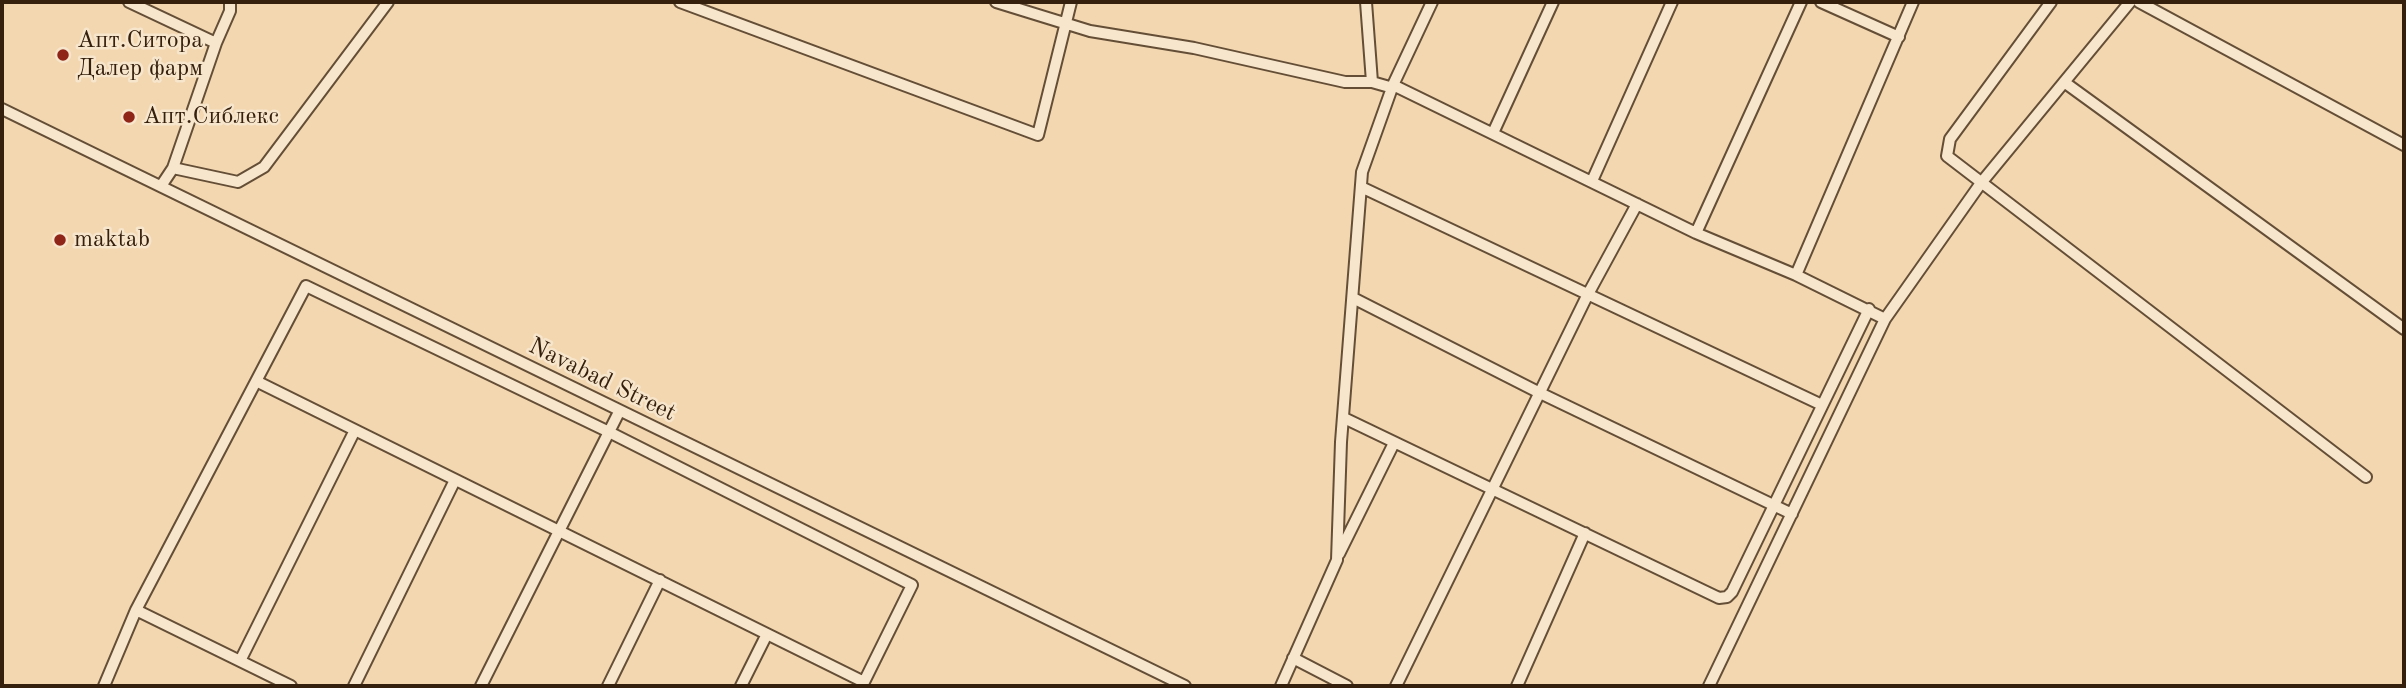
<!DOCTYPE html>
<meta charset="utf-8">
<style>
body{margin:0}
#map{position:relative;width:2406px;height:688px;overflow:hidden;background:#f2d7b1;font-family:"Old Standard TT",serif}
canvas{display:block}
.frame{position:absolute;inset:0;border:4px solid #35200d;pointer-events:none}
</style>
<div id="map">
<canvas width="2406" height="688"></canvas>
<div class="frame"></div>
</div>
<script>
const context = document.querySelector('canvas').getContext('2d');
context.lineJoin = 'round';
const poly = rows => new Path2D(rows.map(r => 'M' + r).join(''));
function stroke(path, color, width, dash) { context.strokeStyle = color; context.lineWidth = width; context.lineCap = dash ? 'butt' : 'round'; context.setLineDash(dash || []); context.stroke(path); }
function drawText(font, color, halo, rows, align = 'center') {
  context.font = font + ' "Old Standard TT",serif'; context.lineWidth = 5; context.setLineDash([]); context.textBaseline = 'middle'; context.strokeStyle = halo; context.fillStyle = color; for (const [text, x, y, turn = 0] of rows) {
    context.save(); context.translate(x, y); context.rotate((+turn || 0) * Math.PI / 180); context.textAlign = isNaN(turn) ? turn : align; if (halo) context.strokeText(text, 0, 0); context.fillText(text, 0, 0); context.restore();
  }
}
const minor = poly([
 [129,2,216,43],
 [680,2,1038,135,1071,2],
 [996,2,1090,31,1194,48,1345,82,1372,82,1393,88],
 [1366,2,1372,82],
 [1821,2,1899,37],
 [2051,2,1950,139,1947,156,2366,477],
 [2139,2,2404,145],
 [2064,82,2404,329],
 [1393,85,1696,233,1796,275,1885,319],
 [2,109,1185,686],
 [1493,133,1553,2],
 [173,168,216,43,230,11,230,2],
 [1592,181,1672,2],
 [161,186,173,168,238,182,264,167,388,2],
 [1361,187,1822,405],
 [1696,233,1801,2],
 [1796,275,1913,2],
 [1353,298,1540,393,1792,514],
 [258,382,864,682],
 [1344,418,1719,598,1727,597,1732,592,1869,309],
 [1339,554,1394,443],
 [136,610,291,686],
 [1293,658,1347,686],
 [240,661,355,430],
 [104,686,136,610,306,286,607,431,912,585,862,686],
 [354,686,455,480],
 [481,686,619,412],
 [608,686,660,580],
 [741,686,767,634],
 [1281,686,1337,560,1341,442,1362,172,1393,85,1432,2],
 [1396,686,1587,296,1637,204],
 [1517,686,1585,533],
 [1709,686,1885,319,1981,183,2130,2]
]);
stroke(minor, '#644e36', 14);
stroke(minor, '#f7e5cc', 10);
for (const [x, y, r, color] of [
 [63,55,7,"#8f2418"],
 [129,117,7,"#8f2418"],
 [60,240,7,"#8f2418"]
]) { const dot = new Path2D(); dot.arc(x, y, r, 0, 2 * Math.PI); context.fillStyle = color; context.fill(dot); stroke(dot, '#f7e5cc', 2.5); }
drawText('24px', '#35200d', '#f7e5cc', [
 ["Апт.Ситора",77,41],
 ["Далер фарм",77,69],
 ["Апт.Сиблекс",143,117],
 ["maktab",74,240]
], 'left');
drawText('24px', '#35200d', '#f7e5cc', [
 ["Navabad Street",602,380,26]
]);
</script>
